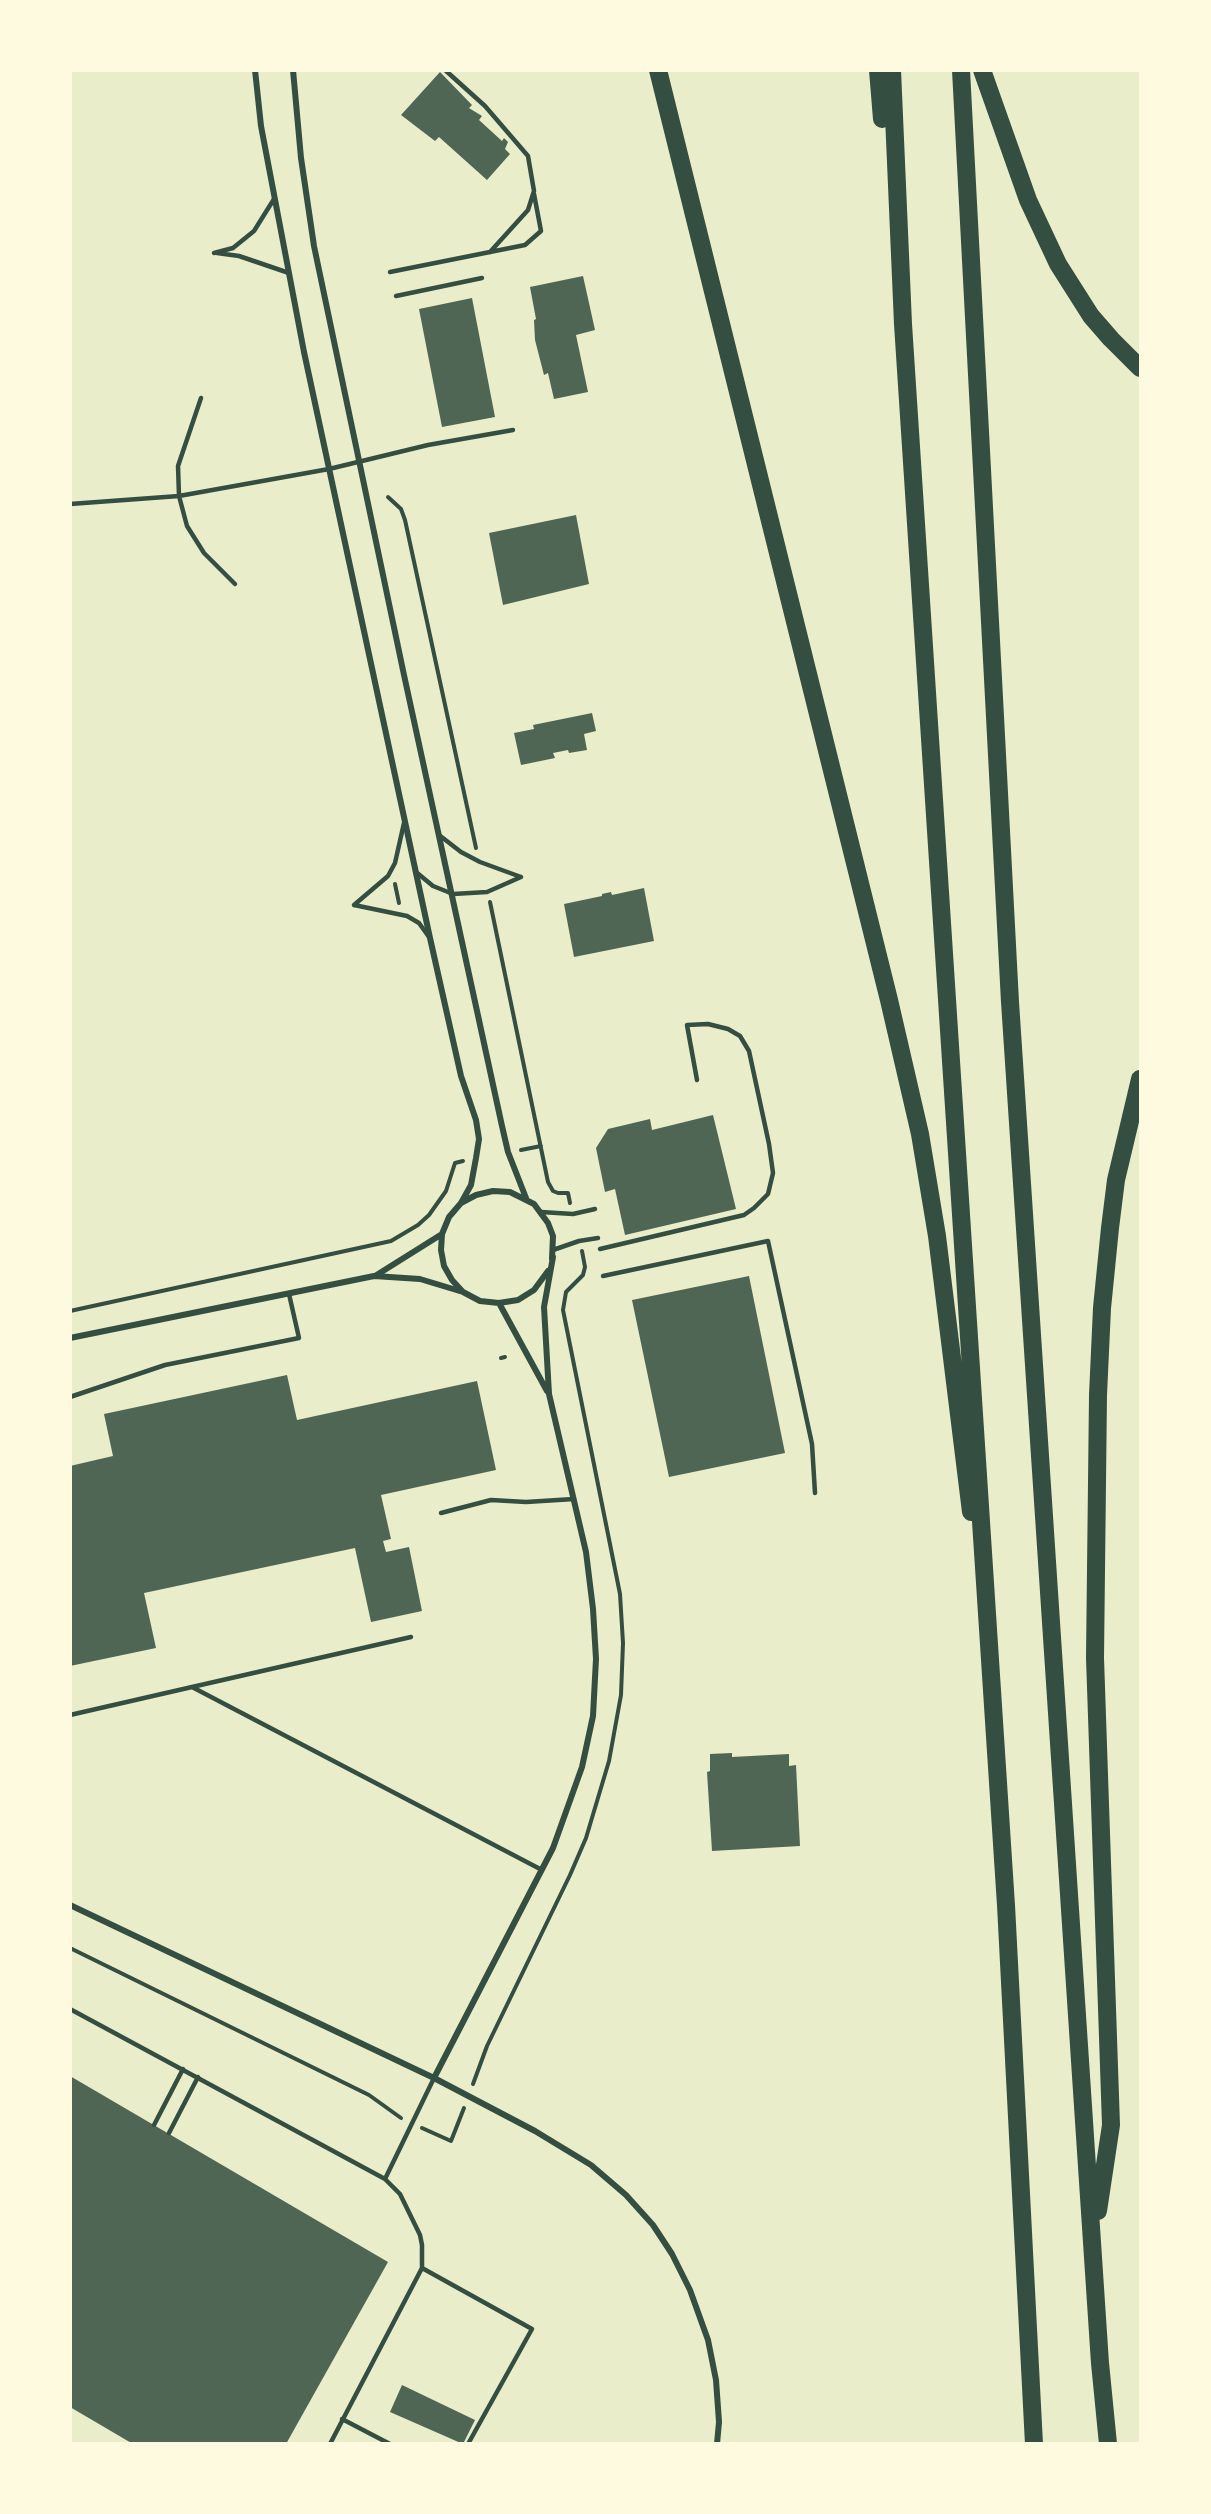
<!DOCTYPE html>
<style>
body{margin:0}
#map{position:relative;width:1211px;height:2514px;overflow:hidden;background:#e9edc9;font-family:Lato,sans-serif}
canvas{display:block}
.frame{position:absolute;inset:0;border:72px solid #fefae0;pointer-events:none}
</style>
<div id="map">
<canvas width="1211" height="2514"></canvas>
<div class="frame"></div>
</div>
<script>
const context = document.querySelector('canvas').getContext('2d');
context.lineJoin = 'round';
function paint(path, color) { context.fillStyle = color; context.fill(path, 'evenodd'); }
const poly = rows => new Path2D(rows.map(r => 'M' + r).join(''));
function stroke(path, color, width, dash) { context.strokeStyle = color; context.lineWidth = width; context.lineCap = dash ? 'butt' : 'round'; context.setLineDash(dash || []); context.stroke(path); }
paint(poly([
 [440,72,472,105,469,108,482,116,479,120,502,141,504,138,508,142,505,149,510,154,487,180,439,137,435,141,401,115],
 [583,276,595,330,576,335,588,392,554,399,548,373,544,375,535,340,534,320,536,319,530,287],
 [472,298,495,417,442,427,419,309],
 [576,515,589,584,503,605,489,533],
 [592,713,596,731,584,734,587,750,569,753,568,750,553,753,555,758,521,765,514,733,534,729,533,725],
 [644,888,654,941,574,957,564,904,602,896,602,894,611,892,612,895],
 [713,1115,736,1209,625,1235,615,1189,605,1192,596,1148,608,1129,650,1119,652,1130],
 [749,1276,785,1453,669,1477,632,1300],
 [287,1375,297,1420,477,1381,496,1470,381,1495,391,1539,383,1541,386,1552,409,1547,422,1611,371,1622,355,1548,144,1593,156,1648,70,1666,70,1466,113,1456,104,1414],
 [732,1753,732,1757,789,1754,789,1766,796,1765,800,1846,712,1851,707,1772,710,1771,710,1754],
 [70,2076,388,2262,286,2444,133,2444,70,2407],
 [402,2385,475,2420,463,2444,390,2412]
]), '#4f6655');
stroke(poly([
 [388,497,401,509,405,520,476,848],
 [395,884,399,903],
 [490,902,548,1182,553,1191,558,1193,568,1193,570,1203],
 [521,1150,541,1146],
 [70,1311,391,1241,418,1225,429,1215,446,1191,455,1163,463,1161],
 [501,1358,505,1357],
 [70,1948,369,2095,401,2118],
 [473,2084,487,2046,570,1875,586,1838,609,1761,621,1695,623,1643,620,1594,563,1310,566,1292,583,1275,585,1267,582,1251],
 [422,2128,451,2141,464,2108]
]), '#344e41', 4);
stroke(poly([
 [445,70,485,106,528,156,534,191,528,210,490,252],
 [214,253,233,248,254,231,274,199],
 [217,253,239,256,289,273],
 [390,272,525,245,541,231,534,194],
 [396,296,482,278],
 [201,398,178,466,179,496,187,526,204,553,235,584],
 [70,504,179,496,329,469,428,445,513,430],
 [439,835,461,852,480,862,521,877],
 [416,872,433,886,453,894,487,892,521,877],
 [354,905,388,876,395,863,404,823],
 [354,905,407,916,419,923,429,937],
 [541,1212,573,1214,595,1209],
 [600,1249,744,1215,754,1208,768,1194,773,1173,769,1144,749,1051,740,1036,728,1029,708,1024,687,1025,697,1080],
 [553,1250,579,1241,598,1238],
 [603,1276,768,1241,812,1444,815,1493],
 [70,1397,165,1365,299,1338,289,1294],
 [441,1513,491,1500,526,1502,574,1499],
 [192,1687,411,1637],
 [70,1715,192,1687,542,1870],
 [70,2009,385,2179,400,2194,420,2235,422,2245,422,2268,330,2444],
 [154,2125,183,2069],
 [169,2133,198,2077],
 [385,2179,434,2078],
 [422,2268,532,2329,468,2444],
 [342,2419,390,2444]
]), '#344e41', 4.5);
stroke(poly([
 [255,70,261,126,304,352,430,938,461,1076,476,1120,479,1139,476,1158,471,1185,461,1203],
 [293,70,301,158,314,246,404,675,502,1126,508,1152,526,1198],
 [375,1276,442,1234],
 [463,1292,452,1280,444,1266,441,1250,442,1234,449,1217,461,1203,476,1195,493,1191,510,1192,534,1204,548,1223,553,1236,552,1259],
 [499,1303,547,1391],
 [70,1338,374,1276,420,1279,463,1292,480,1301,499,1303,518,1300,534,1290,548,1271],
 [70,1905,434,2078,535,2131,591,2165,626,2195,653,2225,672,2254,690,2290,708,2340,716,2380,719,2422,717,2444],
 [434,2078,553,1848,582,1767,593,1716,596,1659,593,1609,586,1552,549,1394,544,1307,553,1257]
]), '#344e41', 6);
stroke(poly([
 [658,70,889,1000,920,1134,937,1236,971,1512],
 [878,70,882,119],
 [892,70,903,324,1006,1905,1034,2444],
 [961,70,1010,1002,1100,2363,1108,2444],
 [982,70,1028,200,1058,264,1091,316,1111,339,1140,368],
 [1098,2211,1111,2125,1095,1658,1098,1395,1102,1308,1110,1228,1116,1180,1140,1079]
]), '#344e41', 18);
</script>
